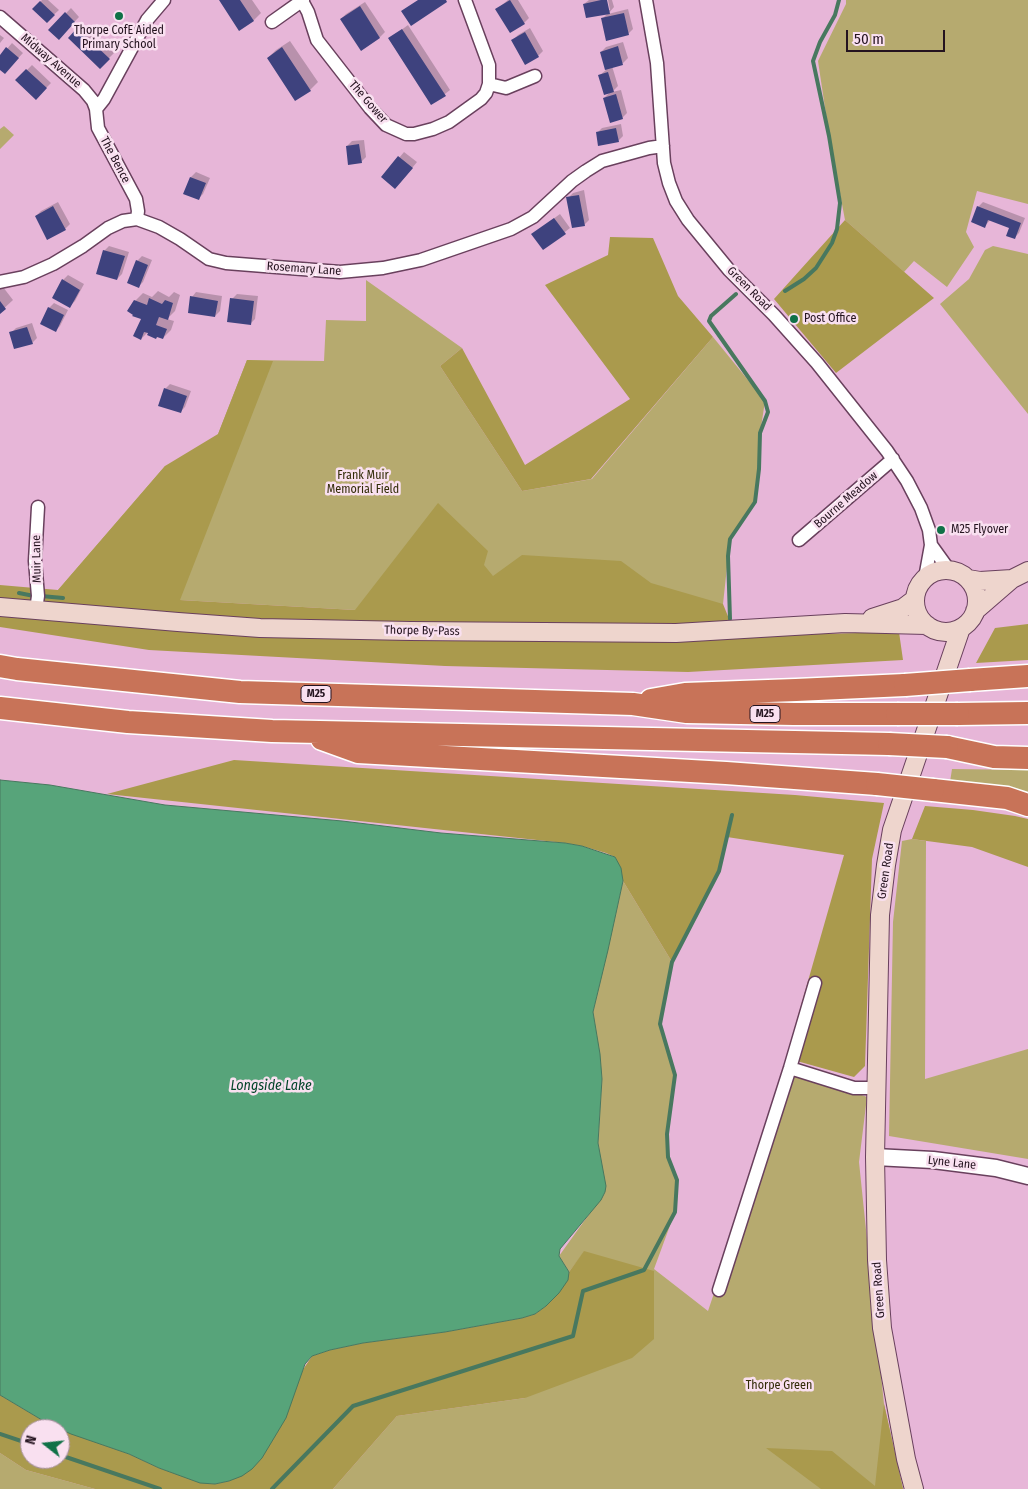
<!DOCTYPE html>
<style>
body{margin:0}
#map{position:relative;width:1028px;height:1489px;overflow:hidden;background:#e7b6d8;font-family:"Fira Sans Condensed",sans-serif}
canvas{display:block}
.north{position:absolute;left:20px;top:1419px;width:50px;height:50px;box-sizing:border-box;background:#f9e0f0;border:1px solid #a48e9c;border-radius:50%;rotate:286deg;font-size:14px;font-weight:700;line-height:20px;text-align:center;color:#24131f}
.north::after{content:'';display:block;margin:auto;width:18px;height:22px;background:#107147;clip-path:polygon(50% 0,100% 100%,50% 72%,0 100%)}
.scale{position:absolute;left:846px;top:30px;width:99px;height:22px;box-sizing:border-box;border:2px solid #24131f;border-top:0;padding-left:6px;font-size:15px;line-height:18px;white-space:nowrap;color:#24131f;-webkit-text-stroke:4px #f9e0f0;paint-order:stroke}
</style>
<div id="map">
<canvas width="1028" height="1489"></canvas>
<div class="north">N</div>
<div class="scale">50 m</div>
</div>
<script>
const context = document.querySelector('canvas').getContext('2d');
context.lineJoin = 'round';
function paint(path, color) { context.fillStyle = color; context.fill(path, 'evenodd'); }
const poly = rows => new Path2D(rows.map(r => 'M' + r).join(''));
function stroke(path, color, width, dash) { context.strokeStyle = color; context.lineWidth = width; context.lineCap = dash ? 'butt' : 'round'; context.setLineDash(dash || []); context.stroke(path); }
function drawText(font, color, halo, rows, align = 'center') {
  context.font = font + ' "Fira Sans Condensed",sans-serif'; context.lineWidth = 5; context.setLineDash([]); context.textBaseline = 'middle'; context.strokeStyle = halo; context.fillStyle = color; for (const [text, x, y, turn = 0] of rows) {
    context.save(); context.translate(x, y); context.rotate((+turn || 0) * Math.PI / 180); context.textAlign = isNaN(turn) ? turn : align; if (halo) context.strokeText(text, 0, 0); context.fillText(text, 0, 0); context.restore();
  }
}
paint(poly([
 [846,0,1028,0,1028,204,977,191,966,232,974,247,947,287,914,261,904,272,845,220,830,141,818,61,846,4],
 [4,126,14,135,0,149,0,129],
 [993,246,1028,254,1028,414,940,304,969,279,985,250],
 [366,280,462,348,440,366,522,491,592,479,713,337,765,401,760,434,755,502,730,539,723,604,712,610,355,610,180,600,58,590,165,466,208,460,247,360,324,361,326,320,366,321],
 [952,769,1028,770,1028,793,950,782],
 [912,839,926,841,925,1079,1028,1049,1028,1159,889,1136,893,922,902,841],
 [623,881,672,962,660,1024,675,1075,667,1134,668,1157,677,1180,675,1212,654,1269,708,1311,790,1068,867,1097,859,1162,884,1404,903,1489,333,1489,397,1416,525,1398,585,1251,569,1272,559,1256,605,1192,598,1143,602,1079,593,1012],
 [0,1453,26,1470,95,1489,0,1489]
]), '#b6aa6f');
paint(poly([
 [845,220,934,298,836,373,774,299],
 [610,237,653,238,678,296,713,337,591,479,522,491,440,366,462,348,525,465,630,399,545,285,608,255],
 [247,360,273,361,180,600,355,610,438,503,488,551,484,565,493,576,522,555,621,561,651,583,723,604,736,636,899,632,903,660,688,672,445,666,149,650,0,627,0,585,58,590,165,466,218,434],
 [1028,624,1028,660,976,663,995,628],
 [234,760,795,795,884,803,872,859,865,1066,854,1077,786,1058,844,855,727,837,719,871,672,962,623,881,615,857,606,853,582,846,565,843,107,794],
 [925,806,973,810,1015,816,1028,819,1028,867,972,847,912,839],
 [584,1251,654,1271,654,1339,632,1358,525,1398,397,1416,333,1489,95,1489,26,1470,0,1453,0,1395,47,1423,60,1429,30,1429,30,1459,60,1459,60,1429,129,1454,159,1468,200,1482,215,1484,229,1481,312,1356,330,1350,363,1343,445,1332,522,1318,535,1314,546,1306,559,1293,569,1272],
 [884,1404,903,1489,821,1489,766,1448,832,1451,875,1486]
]), '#aa9a4d');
const water = poly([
 [0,780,50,785,165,805,342,821,441,833,565,843,582,846,615,857,621,868,623,881,608,950,593,1012,600,1054,602,1079,598,1143,606,1186,605,1192,601,1200,560,1249,559,1256,569,1272,568,1280,559,1293,546,1306,535,1314,522,1318,445,1332,363,1343,330,1350,312,1356,305,1364,286,1418,262,1458,252,1469,242,1476,229,1481,215,1484,200,1483,159,1468,129,1454,71,1434,47,1423,0,1395,0,780]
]);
paint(water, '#57a47a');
stroke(water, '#48785f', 1);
paint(poly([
 [42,0,48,0,59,10,47,21,34,9],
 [220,0,252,0,261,13,253,21],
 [508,0,518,0,529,18,524,23,497,9],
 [589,0,606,0,608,10,610,10,608,0,612,0,614,7,608,14,628,9,633,29,628,34,602,19,608,13,584,4],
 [365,2,385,32,380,37,361,49,341,19,346,14],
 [71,8,79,17,59,38,50,30],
 [83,24,114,53,100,67,70,38],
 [408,25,450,90,432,104,389,39],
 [530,28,543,51,538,56,513,40,518,35],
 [0,35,4,38,0,43],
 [290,41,318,82,310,90,268,58,276,50],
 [623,42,628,58,623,63,612,66,618,86,612,92,621,90,627,113,622,118,604,98,610,92,600,75,606,70,601,52,606,47],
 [12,43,23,53,9,68,0,69,0,57],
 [32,65,51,83,36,98,17,80],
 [621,124,623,136,618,141,597,133,602,128],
 [364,140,366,157,361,162,347,146,352,141],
 [404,152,417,162,400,183,383,177],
 [196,172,210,178,203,194,198,199,185,193,191,177],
 [584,190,589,220,584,225,568,198,573,193],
 [58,202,70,224,65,229,36,216,41,211],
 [983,202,1025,218,1019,233,1014,238,1011,227,991,219,985,226,978,207],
 [560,214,570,228,543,249,538,230],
 [109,246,129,252,122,274,117,279,104,251],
 [142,256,152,260,143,282,138,287,137,261],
 [68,275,84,284,75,301,70,306,63,280],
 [3,287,13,300,0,312,0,289],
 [158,291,169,297,174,292,180,295,175,311,167,319,174,321,171,330,163,338,148,332,141,339,143,319,135,301,143,293,152,297],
 [196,292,222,296,220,311,215,316,192,297],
 [237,294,258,296,255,319,250,324,232,299],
 [54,303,68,310,60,326,55,331,49,308],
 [32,323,37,338,32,343,11,333,16,328],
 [170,384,191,391,185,407,180,412,165,389]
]), '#0003');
stroke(poly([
 [785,291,804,279,816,268,832,243,837,229,840,203,829,136,813,61,820,42,835,15,839,0],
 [19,593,34,596],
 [41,596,63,598],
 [730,619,728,556,730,539,755,502,759,469,760,433,768,412,765,401,709,321,711,316,736,294],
 [0,1434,30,1444],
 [60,1455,160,1489],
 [272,1489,353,1406,573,1336,583,1291,644,1270,675,1212,677,1180,668,1157,667,1134,675,1075,660,1024,672,962,719,871,732,815]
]), '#48785f', 4);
paint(poly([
 [219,0,240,0,254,21,239,31],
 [418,0,446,0,447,2,411,26,401,11],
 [510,0,525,24,510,33,495,9],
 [601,0,607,0,610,14,586,18,583,4],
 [40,1,55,15,47,23,32,9],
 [360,6,380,38,361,51,340,19],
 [65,12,75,22,59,40,48,30],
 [624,13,629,35,606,41,601,18],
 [77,28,110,59,100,69,68,38],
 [402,29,446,96,431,105,388,38],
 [525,32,539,57,525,65,511,40],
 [618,46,623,65,605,70,600,52],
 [6,47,19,58,5,74,0,70,0,55],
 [282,47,311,91,295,101,267,58],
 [26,69,47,88,36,100,15,80],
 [608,72,614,92,604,95,598,75],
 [616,94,623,119,610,123,603,98],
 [616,128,619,142,598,146,596,132],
 [359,144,362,163,348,165,346,146],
 [398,156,413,168,395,189,381,177],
 [190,177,206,183,199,200,183,194],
 [579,195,585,226,572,228,566,197],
 [53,206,66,230,47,240,35,216],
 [977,206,1021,223,1015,239,1006,236,1009,228,988,220,985,228,971,222],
 [554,218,566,234,543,250,531,234],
 [103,250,125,256,117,280,96,274],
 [136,260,148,265,139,288,127,283],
 [62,279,80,290,70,308,52,298],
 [190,296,218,301,215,317,188,313],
 [149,298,162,304,165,300,173,303,168,320,159,317,156,325,167,329,163,339,157,337,156,339,147,335,148,333,144,332,141,340,133,336,141,319,132,316,133,315,127,311,134,300,147,305],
 [230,298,254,301,251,325,227,322],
 [0,301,6,309,0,314],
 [48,307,64,315,56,332,40,324],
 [27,327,33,344,14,349,9,332],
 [164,388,187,396,181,413,158,406]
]), '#3e427e');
const minor = poly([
 [646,0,657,63,664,163,669,183,676,201,688,220,729,270,774,315,817,363,887,451,907,481,921,508,929,530,931,545,925,578],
 [302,1,308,12,317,40,370,108,386,125,406,134,414,134,433,129,449,122,481,99,486,93,489,84,489,65,465,0],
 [0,17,84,90,93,101,96,109],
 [272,22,303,0],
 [489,84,506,88,535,76],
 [137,219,138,211,136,199,98,128,96,109,104,99,147,20,164,0],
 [0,282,24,277,53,264,83,246,108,228,123,221,137,219,159,227,180,239,209,259,226,263,340,272,383,268,421,260,511,229,533,217,572,181,586,171,602,161,649,148,663,146],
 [799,540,893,459],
 [931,545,949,570],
 [36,610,38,596,35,561,38,507],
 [790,1068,854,1088,877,1088],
 [719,1290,790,1068,815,983]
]);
const tertiary = poly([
 [875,1157,933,1160,996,1168,1028,1176]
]);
const secondary = poly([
 '915 601a31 31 0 1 1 62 0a31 31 0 1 1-62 0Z',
 [968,579,980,581,1012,579],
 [0,607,178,622,260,628,410,631,676,633,845,623,927,625],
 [975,611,1012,579,1028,571],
 [872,618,903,608,915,599],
 [914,1489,906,1459,882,1328,877,1260,875,1157,880,915,886,865,892,830,961,628]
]);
const motorway = poly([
 [0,666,17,669,240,692,633,704,687,712,794,714,897,714],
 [970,680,1028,676],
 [651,700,685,694,796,690,905,685],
 [0,708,128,722,272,731,889,744],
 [958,714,1028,713],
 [322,739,358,752,726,773,877,784],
 [947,747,994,757,1028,758],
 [933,790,1007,798,1028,805]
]);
stroke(minor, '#69405d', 15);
stroke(tertiary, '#69405d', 19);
stroke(secondary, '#69405d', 20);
stroke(motorway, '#fff', 25);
stroke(minor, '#fff', 12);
stroke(tertiary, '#fff', 16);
stroke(secondary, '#eed5cd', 18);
stroke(motorway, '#c87358', 22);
const motorwayBridge = poly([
 [905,685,970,680],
 [897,714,958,714],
 [889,744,947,747],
 [877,784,933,790]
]);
stroke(motorwayBridge, '#fff', 25, []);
stroke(motorwayBridge, '#c87358', 22);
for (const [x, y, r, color] of [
 [119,16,5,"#107147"],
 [794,319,5,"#107147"],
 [941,530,5,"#107147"]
]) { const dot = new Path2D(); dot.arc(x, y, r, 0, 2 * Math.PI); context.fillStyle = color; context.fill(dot); stroke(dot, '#f9e0f0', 2); }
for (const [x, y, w] of [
 [316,694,30],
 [765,714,30]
]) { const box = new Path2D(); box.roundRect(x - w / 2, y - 8.5, w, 17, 4); context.fillStyle = '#f9e0f0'; context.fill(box); stroke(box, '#24131f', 1); }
drawText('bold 11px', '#24131f', null, [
 ["M25",316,694],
 ["M25",765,714]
]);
drawText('12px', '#24131f', '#f9e0f0', [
 ["Thorpe CofE Aided",119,31,"center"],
 ["Primary School",119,45,"center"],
 ["Post Office",804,319],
 ["M25 Flyover",951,530]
], 'left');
drawText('12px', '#24131f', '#f9e0f0', [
 ["Midway Avenue",51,61,41],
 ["The Gower",368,102,49],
 ["The Bence",115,160,62],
 ["Rosemary Lane",304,269,4],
 ["Green Road",749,289,45],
 ["Bourne Meadow",846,500,-41],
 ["Muir Lane",37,559,-91],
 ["Thorpe By-Pass",422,631,1],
 ["Green Road",886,871,-82],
 ["Lyne Lane",952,1163,6],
 ["Green Road",879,1290,-94]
]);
drawText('12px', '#312b07', '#f9e0f0', [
 ["Frank Muir",363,476],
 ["Memorial Field",363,490],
 ["Thorpe Green",779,1386]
]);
drawText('italic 14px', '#024428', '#f9e0f0', [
 ["Longside Lake",271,1086]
]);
</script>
